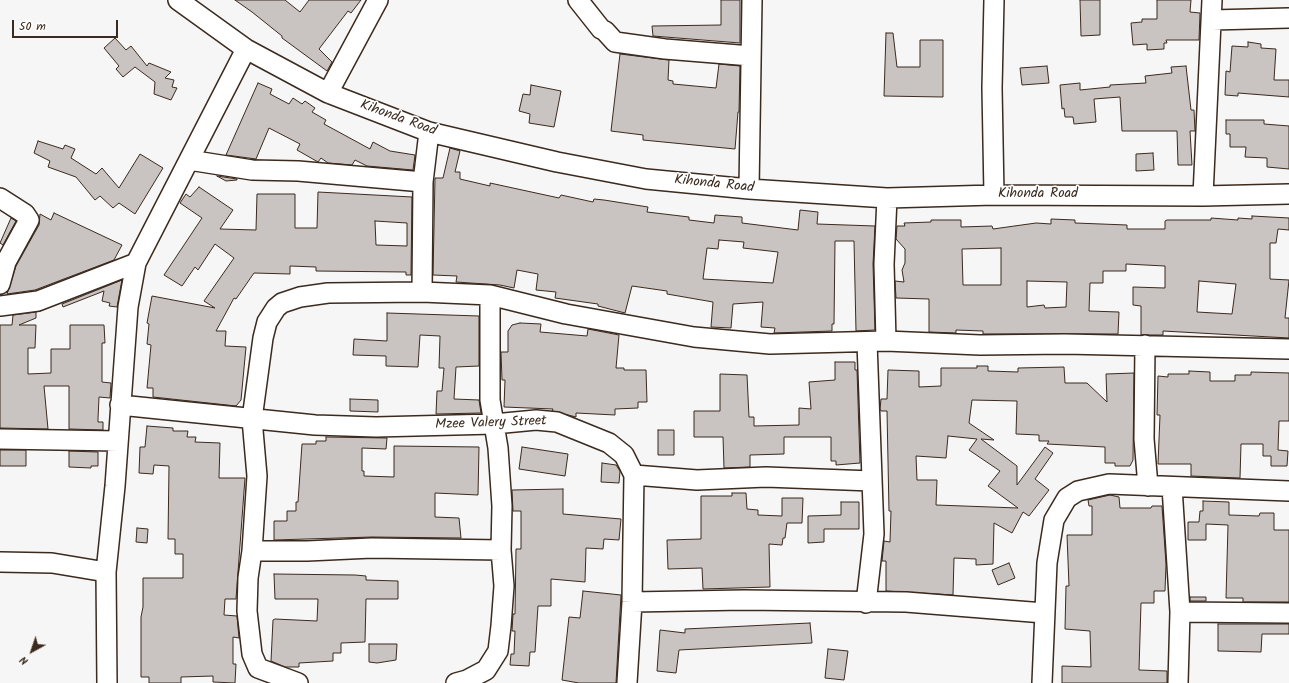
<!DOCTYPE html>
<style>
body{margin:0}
#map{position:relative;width:1289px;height:683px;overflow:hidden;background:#f7f6f6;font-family:Kalam,sans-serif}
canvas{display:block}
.north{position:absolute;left:12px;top:631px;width:40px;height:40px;-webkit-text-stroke:3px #fff;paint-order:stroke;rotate:220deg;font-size:11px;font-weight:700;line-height:16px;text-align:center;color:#3b2a1e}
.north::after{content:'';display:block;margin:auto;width:14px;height:18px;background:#3b2a1e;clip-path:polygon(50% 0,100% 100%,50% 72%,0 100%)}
.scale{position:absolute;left:12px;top:20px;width:106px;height:18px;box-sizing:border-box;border:2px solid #3b2a1e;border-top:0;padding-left:5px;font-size:12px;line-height:14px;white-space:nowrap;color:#3b2a1e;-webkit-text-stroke:3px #fff;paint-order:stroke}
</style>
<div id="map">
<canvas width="1289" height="683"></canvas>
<div class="north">N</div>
<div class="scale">50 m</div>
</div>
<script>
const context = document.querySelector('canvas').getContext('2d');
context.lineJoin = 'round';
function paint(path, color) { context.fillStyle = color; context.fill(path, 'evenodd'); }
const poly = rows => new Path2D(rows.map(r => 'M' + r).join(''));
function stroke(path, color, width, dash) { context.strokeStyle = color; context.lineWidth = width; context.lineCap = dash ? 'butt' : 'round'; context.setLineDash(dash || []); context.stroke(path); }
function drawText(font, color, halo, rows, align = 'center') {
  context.font = font + ' Kalam,sans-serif'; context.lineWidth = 3; context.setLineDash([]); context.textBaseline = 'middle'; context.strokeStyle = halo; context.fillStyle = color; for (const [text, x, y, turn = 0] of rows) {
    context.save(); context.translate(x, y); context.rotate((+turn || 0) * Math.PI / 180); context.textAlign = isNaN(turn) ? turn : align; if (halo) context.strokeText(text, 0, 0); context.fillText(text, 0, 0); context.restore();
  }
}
const building = poly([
 [235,0,285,0,300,12,309,0,361,0,351,13,348,11,319,49,332,62,327,71,282,38,282,36,252,12,235,0],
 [721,0,740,0,740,43,653,36,652,26,721,25,721,0],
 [1080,0,1100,0,1100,35,1081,36,1080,0],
 [1157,0,1191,0,1190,12,1200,13,1199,40,1166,40,1167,43,1164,43,1164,49,1147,50,1147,44,1133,45,1131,23,1142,22,1142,19,1157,19,1157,0],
 [886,33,893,33,897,67,920,67,920,40,943,40,943,97,884,96,886,33],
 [115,38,126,50,131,46,147,66,149,63,171,72,165,78,174,80,172,87,177,88,171,100,154,94,155,82,135,67,123,77,116,69,119,66,104,48,115,38],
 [1248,42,1261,44,1261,48,1276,49,1274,80,1289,80,1289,97,1238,93,1238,96,1225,95,1226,71,1230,72,1232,46,1248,47,1248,42],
 [620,54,669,60,668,80,673,81,673,84,716,88,719,64,740,66,739,112,738,112,735,149,643,140,643,135,611,131,620,54],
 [1047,66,1049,83,1022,85,1020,68,1047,66],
 [1186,66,1191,110,1194,110,1195,131,1190,131,1192,165,1178,165,1177,131,1122,131,1120,97,1094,99,1096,122,1074,124,1073,117,1065,117,1064,108,1062,109,1060,85,1080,83,1080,90,1110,87,1110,85,1146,83,1145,76,1172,73,1171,67,1186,66],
 [258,83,272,89,270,94,289,104,293,98,302,104,305,101,315,108,312,112,326,120,324,124,370,149,373,142,390,151,415,155,413,170,367,166,355,160,352,165,328,163,321,158,318,162,297,150,300,144,269,128,256,159,226,155,258,83],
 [531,85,561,91,554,127,529,123,530,114,519,111,523,94,530,95,531,85],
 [1226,120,1264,120,1264,124,1289,126,1289,169,1267,167,1267,158,1245,157,1246,147,1230,147,1230,134,1226,134,1226,120],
 [38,141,63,149,65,145,75,149,71,158,96,174,102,168,119,188,140,154,163,168,135,214,119,203,113,208,100,196,95,200,76,177,48,167,50,161,34,153,38,141],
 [450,148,460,151,455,172,460,172,460,179,490,186,490,183,559,198,561,195,593,202,594,199,604,200,648,207,647,212,689,217,689,220,714,223,715,215,742,217,742,223,798,230,800,210,818,212,817,224,875,226,873,264,875,330,856,331,854,241,835,241,834,324,832,324,832,331,774,333,775,328,761,327,763,302,733,304,731,328,711,327,713,302,667,294,667,291,632,286,625,313,598,306,598,304,555,298,556,292,536,290,538,274,517,270,514,288,500,285,456,282,457,276,433,275,435,178,443,178,450,148],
 [719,240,744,242,743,248,778,252,773,283,703,279,707,248,718,249,719,240],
 [1153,153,1154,170,1136,171,1136,154,1153,153],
 [217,176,237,179,237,180,226,181,217,176],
 [199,187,233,210,220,229,256,230,257,194,295,194,295,228,317,228,318,192,412,197,411,275,406,275,406,272,316,271,316,267,290,266,290,274,254,273,236,299,234,298,216,331,226,331,225,346,246,347,241,400,236,406,153,397,153,388,147,388,151,345,147,344,149,324,147,323,152,296,215,308,204,301,234,258,215,244,198,270,195,267,182,286,164,275,202,218,180,203,186,194,190,197,199,187],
 [375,221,407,223,407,246,376,245,375,221],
 [54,213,122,245,114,260,35,290,7,294,16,266,39,225,40,214,51,220,54,213],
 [1252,216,1289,218,1289,230,1278,229,1276,243,1270,243,1270,279,1289,280,1285,318,1289,318,1289,338,1163,331,1163,335,1141,335,1141,306,1133,305,1133,287,1165,288,1165,266,1126,264,1126,271,1103,271,1103,283,1090,283,1089,311,1119,312,1118,334,983,334,983,331,956,330,956,333,929,332,929,299,896,298,895,281,904,282,902,270,905,263,905,249,896,239,897,226,905,226,904,223,931,222,931,220,961,220,961,227,992,226,993,229,1036,223,1051,224,1051,219,1075,220,1075,223,1127,225,1127,229,1165,229,1165,221,1167,220,1211,220,1211,218,1238,220,1238,218,1252,219,1252,216],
 [1001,248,1001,285,963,285,962,249,1001,248],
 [1027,281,1067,282,1066,307,1045,308,1044,305,1027,307,1027,281],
 [1199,281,1236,284,1232,314,1197,312,1199,281],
 [11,218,16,221,3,245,0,243,11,218],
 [122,280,117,307,109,306,110,303,102,301,104,291,63,307,62,304,122,280],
 [36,312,36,318,19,325,36,325,35,348,28,348,28,374,51,373,51,349,70,349,70,325,104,325,105,343,102,343,102,382,111,383,110,398,99,397,98,419,98,422,103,422,103,430,69,429,69,386,44,386,48,429,0,428,0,325,12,325,13,315,36,312],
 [387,313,479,316,479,366,456,367,454,399,479,400,481,413,436,414,437,391,442,391,444,368,439,368,440,336,420,335,418,367,386,366,386,356,353,355,354,339,387,341,387,313],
 [520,323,541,324,540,332,587,336,588,329,619,335,616,368,624,368,624,370,646,370,647,402,638,402,638,408,615,409,615,415,576,413,576,417,552,411,553,409,504,407,505,380,502,380,501,352,508,352,508,331,512,325,520,323],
 [835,362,855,362,855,370,857,370,860,463,836,465,836,461,831,461,831,437,784,437,784,454,750,455,750,467,724,468,723,437,694,437,694,411,720,411,720,374,747,375,749,417,754,417,754,426,799,425,799,408,811,409,809,382,835,380,835,362],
 [977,366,988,366,988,371,1018,372,1018,368,1064,367,1065,383,1087,383,1107,402,1106,374,1134,373,1133,460,1130,466,1115,466,1115,463,1105,463,1105,447,1047,444,1049,441,1039,441,1039,435,1016,434,1017,401,972,400,969,423,994,440,981,439,1017,466,1017,485,1045,447,1053,453,1035,479,1049,490,1029,516,1023,512,1012,533,994,523,993,564,976,565,976,559,954,558,953,595,886,591,886,561,882,561,884,541,890,542,891,511,889,511,887,411,881,411,880,409,881,399,887,399,888,370,919,371,919,387,941,386,941,368,977,368,977,366],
 [948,436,977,439,969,450,1000,471,988,486,1018,508,936,505,937,480,917,480,916,456,946,458,948,436],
 [1189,371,1210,372,1210,381,1235,381,1235,375,1251,375,1251,372,1289,373,1289,421,1279,421,1278,450,1288,451,1287,466,1271,466,1271,456,1263,456,1263,444,1241,444,1240,478,1191,476,1191,464,1158,464,1160,415,1157,415,1158,376,1168,377,1168,374,1189,374,1189,371],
 [350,399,378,400,378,412,350,411,350,399],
 [147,426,173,428,173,431,188,431,187,437,196,437,195,442,220,443,219,478,245,478,236,599,225,599,224,615,237,616,239,638,233,637,233,664,236,664,235,683,213,682,213,676,181,677,181,683,149,683,149,677,141,677,141,617,143,607,143,578,183,578,183,554,175,554,175,539,168,539,169,466,154,465,153,474,139,473,140,447,145,447,147,426],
 [658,430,674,430,674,455,658,455,658,430],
 [326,437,387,438,386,449,362,448,362,471,364,471,364,476,394,477,394,446,479,447,478,495,435,493,435,517,459,518,461,538,372,537,274,540,274,521,287,521,287,511,296,511,296,502,298,502,302,444,316,444,316,441,326,441,326,437],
 [522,447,568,454,565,476,519,469,522,447],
 [0,450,26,450,26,466,0,466,0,450],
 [69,451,98,452,98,466,91,466,91,468,69,467,69,451],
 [602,463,616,465,620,471,619,483,601,482,602,463],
 [563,489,563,514,621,519,619,540,604,539,603,549,586,548,585,582,551,579,551,606,538,606,535,652,530,652,529,666,510,665,511,654,514,654,515,631,512,631,513,614,515,614,516,549,521,549,521,511,513,511,512,490,563,489],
 [732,493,746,493,747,509,758,510,758,515,782,516,782,498,803,498,802,523,787,523,785,538,783,538,782,545,769,544,770,587,703,589,702,568,668,569,667,540,701,539,701,496,732,496,732,493],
 [1110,495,1119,497,1120,508,1151,508,1152,506,1162,506,1166,564,1165,591,1154,591,1154,603,1141,603,1139,670,1167,671,1167,683,1062,683,1062,666,1091,667,1090,631,1065,629,1066,586,1069,586,1067,535,1092,535,1092,506,1089,506,1088,500,1110,495],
 [1203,501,1229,502,1229,515,1259,516,1260,513,1274,513,1274,530,1289,530,1289,602,1243,602,1243,598,1226,598,1228,525,1206,524,1206,540,1188,540,1188,522,1199,522,1200,511,1203,511,1203,501],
 [841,502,859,502,859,529,824,529,824,542,808,543,808,516,841,515,841,502],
 [137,528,148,529,147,543,136,542,137,528],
 [1009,563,1015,578,998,585,992,570,1009,563],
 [274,574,355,575,366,576,366,580,398,581,398,599,366,599,365,642,341,643,341,653,333,653,333,661,299,663,299,667,285,667,271,661,273,620,275,619,317,621,318,599,275,599,274,574],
 [583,591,621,595,616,683,579,683,562,680,569,617,580,618,583,591],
 [1190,597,1206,597,1206,601,1190,601,1190,597],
 [810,623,812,643,679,650,676,673,657,671,660,630,685,633,685,629,810,623],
 [1218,624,1289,624,1289,634,1262,634,1261,652,1218,651,1218,624],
 [369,644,397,644,396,660,377,663,369,662,369,644],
 [828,649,848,651,844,680,825,678,828,649]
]);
paint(building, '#c9c3c1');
stroke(building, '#3b2a1e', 1);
const minor = poly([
 [178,0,246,49,328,93,429,132,557,162,646,179,749,189,887,198,994,195,1203,196,1289,194],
 [578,0,601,29,605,31,615,42,665,49,751,56],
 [994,0,992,88,994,195],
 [1212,20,1289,18],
 [328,93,378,0],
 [189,160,252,170,298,171,423,182],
 [749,189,752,0],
 [1203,196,1212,0],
 [0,198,25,214,29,220,6,262,0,284],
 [422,292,423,182,429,132],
 [0,306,38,301,136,263],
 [886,341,884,264,887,198],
 [1145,345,1144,439,1148,486],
 [120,405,315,425,376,427,494,424,536,420,557,422,609,443,624,455,634,475,632,602,627,683],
 [0,439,118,441],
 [634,475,697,480,766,477,872,481],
 [1172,487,1180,612,1178,683],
 [252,551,307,551,372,548,501,550],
 [0,562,52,563,106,572],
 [632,602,744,600,906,602,1044,613],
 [866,603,874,534,867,342],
 [1180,612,1289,613],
 [107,683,106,572,115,486,128,307,136,263,246,49],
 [298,683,258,668,252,654,247,611,248,578,252,551,257,476,252,419,263,338,267,322,276,308,282,303,300,297,328,293,422,292,490,295,566,314,694,337,770,344,886,341,980,345,1065,344,1289,349],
 [456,683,467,680,486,670,498,651,501,626,504,586,501,550,502,506,498,448,490,400,490,295],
 [1042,683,1047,563,1054,520,1067,498,1078,491,1109,484,1289,491]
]);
stroke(minor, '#3b2a1e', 22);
stroke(minor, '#fff', 19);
drawText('14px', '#3b2a1e', '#fff', [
 ["Kihonda Road",398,119,20],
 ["Kihonda Road",714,185,6],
 ["Kihonda Road",1038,195],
 ["Mzee Valery Street",491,424,-2]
]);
</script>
